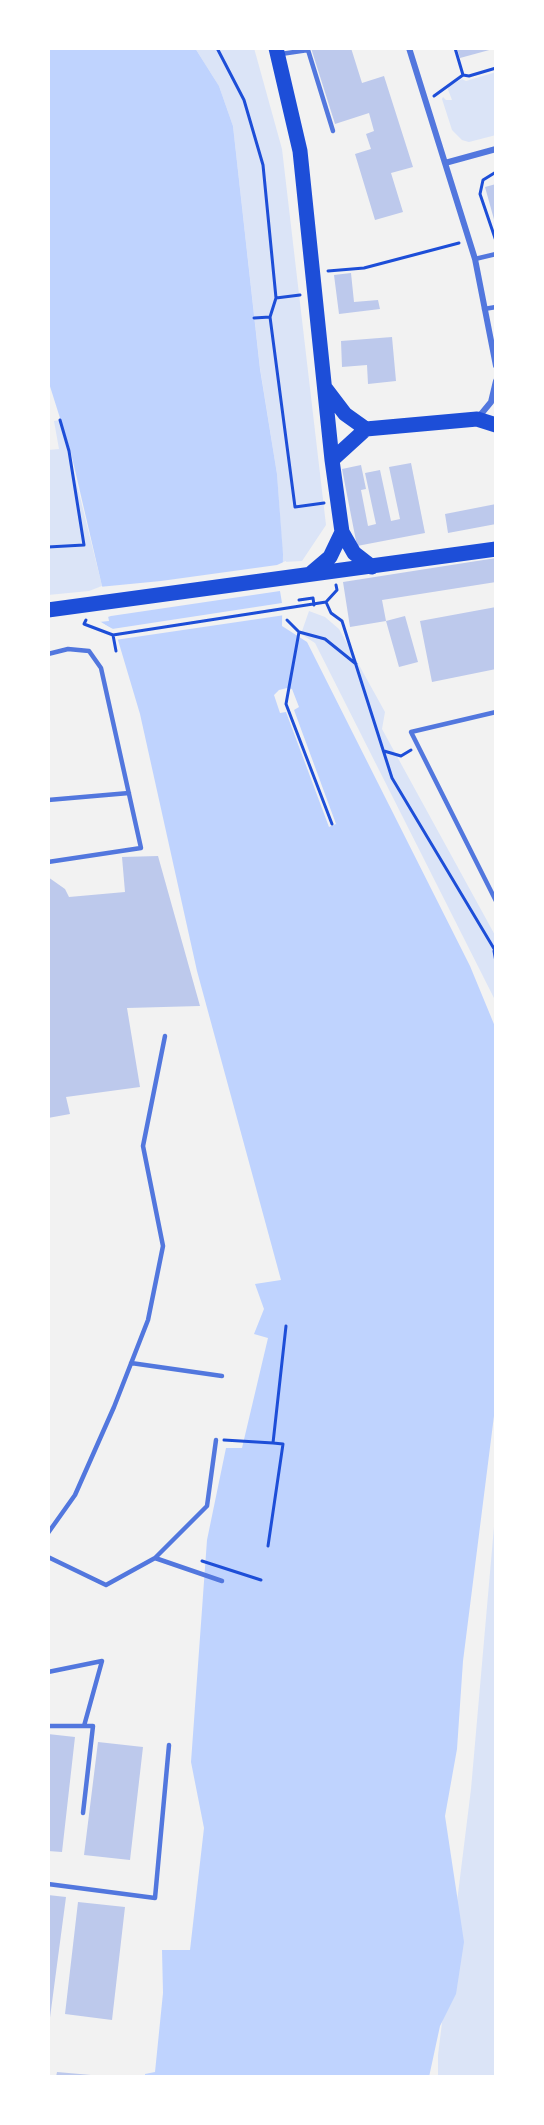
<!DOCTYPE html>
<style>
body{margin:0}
#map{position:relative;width:544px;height:2125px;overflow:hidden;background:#f2f2f2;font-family:Barlow,sans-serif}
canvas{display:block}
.frame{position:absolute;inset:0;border:50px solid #fff;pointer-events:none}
</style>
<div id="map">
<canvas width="544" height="2125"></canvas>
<div class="frame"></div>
</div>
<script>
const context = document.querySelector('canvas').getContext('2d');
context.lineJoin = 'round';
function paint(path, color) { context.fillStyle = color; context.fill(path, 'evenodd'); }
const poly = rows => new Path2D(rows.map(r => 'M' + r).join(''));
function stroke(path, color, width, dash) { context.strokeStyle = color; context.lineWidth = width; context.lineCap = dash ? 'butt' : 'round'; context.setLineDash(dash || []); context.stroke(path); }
paint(poly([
 [195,48,254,48,282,149,326,525,302,561,283,562,277,474,260,368,233,126,219,86],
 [496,72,496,135,469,142,462,140,452,130,442,99,443,97,446,100,452,100,447,87,462,79,466,81],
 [61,420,102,586,89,591,48,595,48,450,59,449,54,421],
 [309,611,325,617,339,629,385,712,382,729,496,937,496,1002,315,643,301,634],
 [496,1504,496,2077,438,2077,438,2055,471,1789]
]), '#dbe4f7');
paint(poly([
 [48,48,195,48,219,86,233,126,260,369,277,474,283,554,282,626,307,642,470,966,496,1029,496,1400,463,1661,457,1749,445,1816,464,1942,456,1994,440,2026,429,2077,145,2077,145,2074,155,2072,163,1993,162,1950,190,1950,204,1828,191,1762,207,1540,226,1448,242,1448,268,1338,254,1334,264,1309,255,1284,281,1280,197,971,140,714,115,630,99,622,109,621,102,586,71,453,48,380]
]), '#bfd3fe');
paint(poly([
 [286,561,285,615,115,640,113,632,97,624,98,620,106,618,99,587,161,581,277,565],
 [280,591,282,603,112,629,98,620,111,616],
 [287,688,292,689,299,707,294,710,336,824,329,827,286,712,280,713,274,695,279,690]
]), '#f2f2f2');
paint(poly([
 [311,48,351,48,362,83,384,76,413,167,391,173,403,212,375,220,355,154,371,149,366,134,374,131,369,113,335,124],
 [457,48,493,48,493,49,460,58],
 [496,184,496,223,495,223,485,187],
 [351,273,354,302,378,300,380,309,339,314,334,275],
 [392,337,396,381,368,384,367,365,342,367,341,341],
 [411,463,425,533,357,546,342,469,361,465,366,489,361,490,368,526,376,524,365,473,380,470,391,521,400,519,389,467],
 [496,504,496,524,448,533,445,514],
 [496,558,496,582,382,600,386,621,350,627,343,582],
 [496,607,496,669,432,682,420,621],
 [405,616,418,662,399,667,386,621],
 [158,856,200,1006,127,1008,140,1087,66,1097,70,1114,48,1118,48,877,65,889,69,897,125,892,122,857],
 [48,1734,75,1737,62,1852,48,1851],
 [98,1742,143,1747,130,1860,84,1855],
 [48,1895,66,1897,49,2025,48,2025],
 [78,1902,125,1907,112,2020,65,2014],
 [57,2072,91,2075,91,2077,56,2077]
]), '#bdc9ec');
stroke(poly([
 [217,48,244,100,263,165,276,298,300,295],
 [455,48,463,75],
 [434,96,463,75,469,76,496,68],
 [496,172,483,180,480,194,496,241],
 [328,271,364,268,459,243],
 [276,298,270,317,295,507,324,503],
 [254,318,270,317],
 [48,547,84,545,69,451,60,420],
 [299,600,313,598,314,605],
 [326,602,331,613,342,621,392,778,496,952],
 [86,620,84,624,113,635,326,602,337,590,336,585],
 [287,620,299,632,325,639,356,664],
 [299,632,286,704,332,824],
 [113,635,116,651],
 [384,751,401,756,411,750],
 [494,951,496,962],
 [224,1440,273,1443],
 [268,1546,283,1444,273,1443,286,1326],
 [202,1561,261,1580]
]), '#1d4ed8', 3);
stroke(poly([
 [281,54,308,50,333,131],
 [475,259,496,254],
 [484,309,496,307],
 [48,654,68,649,89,651,101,668,141,848,48,862],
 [496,712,411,732,496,901],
 [48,800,129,793],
 [131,1363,222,1376],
 [48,1533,75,1495,114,1407,148,1320,163,1246,143,1146,165,1036],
 [48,1557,106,1585,155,1558,207,1506,216,1440],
 [155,1558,222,1581],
 [48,1672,102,1661,84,1726],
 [48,1726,93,1726,83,1813],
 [48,1884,155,1898,169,1745]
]), '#5277de', 4.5);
stroke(poly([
 [409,48,475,259,496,366],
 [445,163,496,149],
 [477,419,491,402,496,381]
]), '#5277de', 6);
stroke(poly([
 [276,48,300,151,332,460,342,532,330,557,310,574],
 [326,389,345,414,366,429],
 [332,460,366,429,477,419,496,425],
 [342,532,354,553,372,567],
 [48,610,496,549]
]), '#1d4ed8', 15);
</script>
